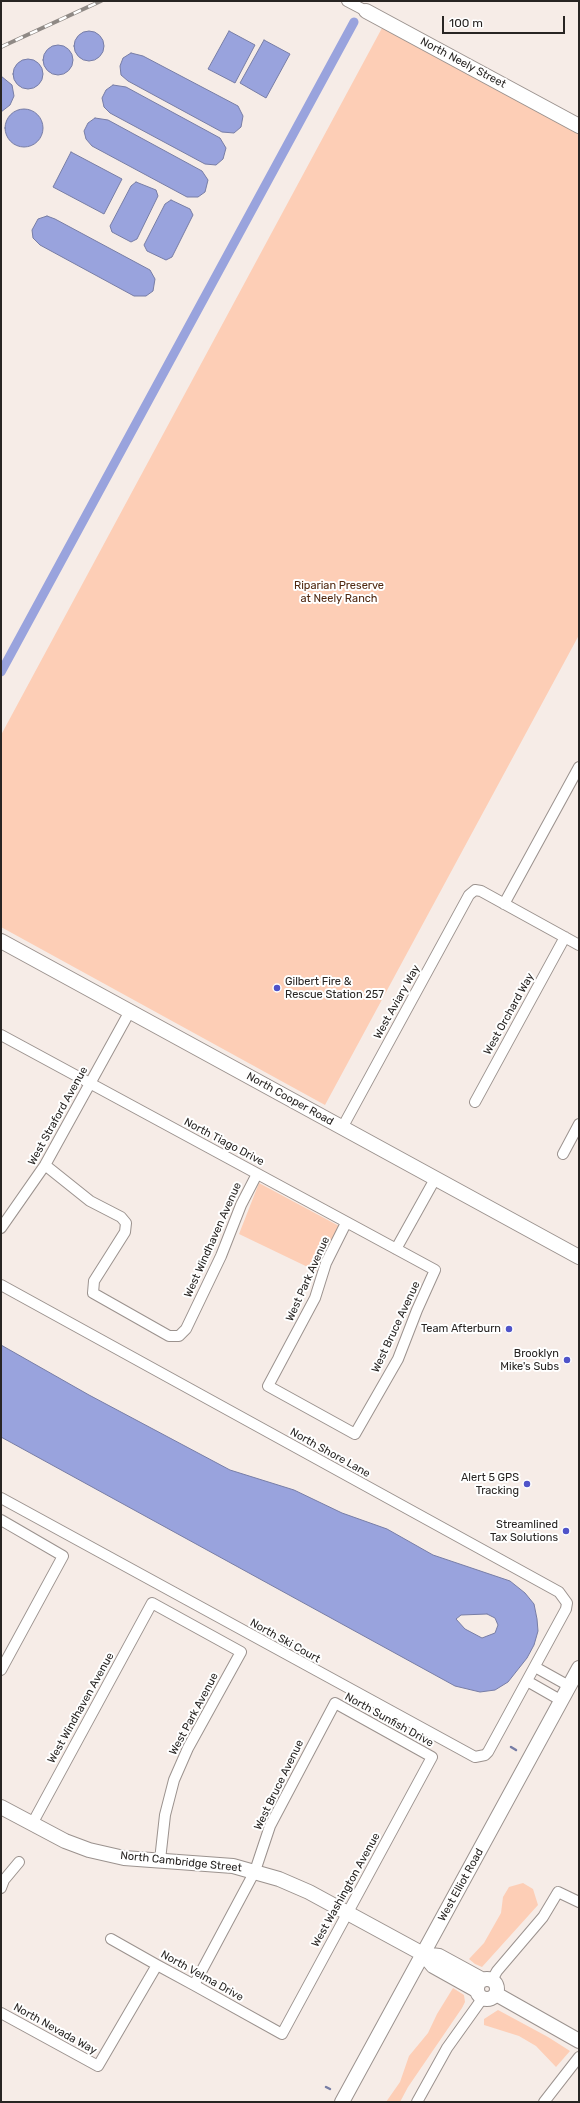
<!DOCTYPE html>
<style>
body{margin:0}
#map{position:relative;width:580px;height:2103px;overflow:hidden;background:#f6ece7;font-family:Rubik,sans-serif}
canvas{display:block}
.frame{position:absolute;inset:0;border:2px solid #282523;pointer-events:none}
.scale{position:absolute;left:442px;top:16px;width:123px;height:18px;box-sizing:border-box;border:2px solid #282523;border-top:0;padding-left:5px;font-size:12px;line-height:14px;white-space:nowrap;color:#282523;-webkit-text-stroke:3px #fff;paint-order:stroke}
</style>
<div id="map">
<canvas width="580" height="2103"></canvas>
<div class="frame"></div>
<div class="scale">100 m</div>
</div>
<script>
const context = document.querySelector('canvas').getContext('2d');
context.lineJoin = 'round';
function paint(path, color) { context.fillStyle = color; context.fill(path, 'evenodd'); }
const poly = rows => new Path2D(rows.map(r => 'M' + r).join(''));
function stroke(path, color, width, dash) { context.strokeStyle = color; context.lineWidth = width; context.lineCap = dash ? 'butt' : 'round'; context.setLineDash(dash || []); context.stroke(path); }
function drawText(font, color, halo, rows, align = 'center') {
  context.font = font + ' Rubik,sans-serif'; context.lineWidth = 4; context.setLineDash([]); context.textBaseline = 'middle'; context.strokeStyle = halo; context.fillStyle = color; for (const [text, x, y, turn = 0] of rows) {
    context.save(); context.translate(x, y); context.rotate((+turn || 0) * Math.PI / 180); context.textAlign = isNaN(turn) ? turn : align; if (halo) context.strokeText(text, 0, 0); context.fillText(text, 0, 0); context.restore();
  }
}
paint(poly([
 [382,28,579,134,579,635,325,1105,1,927,1,735],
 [259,1183,339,1226,316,1271,239,1234],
 [523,1883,533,1889,538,1905,482,1967,475,1964,469,1959,484,1943,501,1913,503,1897,509,1887],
 [453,1988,464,1995,465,2002,462,2008,408,2087,400,2102,386,2102,400,2082,409,2056,428,2033,437,2014],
 [498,2010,548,2037,570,2051,556,2067,536,2046,519,2036,484,2025,484,2019]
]), '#fdceb6');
const water = poly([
 [229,31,255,45,235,83,208,69,229,31],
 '74 46a15 15 0 1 1 30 0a15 15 0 1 1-30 0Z',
 [264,40,290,54,266,98,240,83,264,40],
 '43 60a15 15 0 1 1 30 0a15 15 0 1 1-30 0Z',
 [131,53,143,56,238,106,243,116,241,127,234,133,222,132,128,81,121,75,120,66,123,58,131,53],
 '13 74a15 15 0 1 1 30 0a15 15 0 1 1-30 0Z',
 [1,76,12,85,14,96,10,105,1,112,1,76],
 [113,85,126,87,220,138,226,148,223,159,216,165,205,164,110,113,104,107,102,98,106,90,113,85],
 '5 128a19 19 0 1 1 38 0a19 19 0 1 1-38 0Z',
 [95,118,108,120,202,171,208,180,205,192,198,197,187,197,92,146,86,139,84,131,88,123,95,118],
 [71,152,122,179,104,214,53,187,71,152],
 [136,182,156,190,158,196,137,239,131,242,112,232,110,226,131,186,136,182],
 [171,200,190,209,193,215,172,257,166,260,147,251,144,245,165,204,171,200],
 [47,216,55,219,150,270,155,279,153,291,146,296,134,296,40,245,33,238,32,230,38,219,47,216],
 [1,1345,89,1395,230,1470,294,1490,342,1513,387,1529,433,1555,510,1581,525,1593,534,1604,537,1619,538,1631,534,1645,527,1658,508,1682,495,1690,480,1692,455,1686,1,1437,1,1345],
 [487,1614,495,1618,498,1625,495,1633,482,1638,465,1629,456,1619,461,1615,487,1614]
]);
paint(water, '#99a3dd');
stroke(water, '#777da5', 1);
stroke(poly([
 [511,1747,516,1750],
 [326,2087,330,2089]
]), '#777da5', 2.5);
stroke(poly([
 [1,672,354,22]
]), '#99a3dd', 9);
const street = poly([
 [347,1,366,11],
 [504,904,579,767],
 [1,1035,435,1270,417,1310,398,1359,355,1434,268,1386,315,1298,326,1263,346,1223],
 [475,1102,565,937],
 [342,1128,469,895,475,890,481,891,579,945],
 [563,1154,579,1124],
 [45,1165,90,1201,121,1217,126,1223,125,1232,94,1281,93,1293,169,1336,179,1336,186,1329,221,1256,241,1205,257,1174],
 [1,1228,45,1165,130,1011],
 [396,1249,435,1179],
 [1,1285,559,1592,567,1603,566,1609,488,1752,485,1755,475,1757,1,1498],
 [1,1520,63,1556,1,1670],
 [535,1667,569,1686],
 [527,1681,562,1701],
 [32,1824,152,1603,241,1652,188,1748,174,1780,165,1815,160,1860],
 [1,1888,4,1880,19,1862],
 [111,1939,157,1965,194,1985,282,2034,432,1757,335,1703,270,1826,255,1871,194,1985],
 [492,1980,497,1971,543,1917,558,1892,579,1902],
 [1,2013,98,2066,157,1965],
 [417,2102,447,2048,482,1999],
 [544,2102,579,2057]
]);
const secondary = poly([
 [366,11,579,126],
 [1,941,579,1257],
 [1,1807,65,1841,89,1850,124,1858,233,1866,279,1879,309,1892,423,1954,439,1956,483,1980],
 [423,1954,433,1966,476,1990],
 '477 1989a10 10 0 1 1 20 0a10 10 0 1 1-20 0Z',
 [496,1994,579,2041],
 [342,2102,579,1668]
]);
stroke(street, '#9b928e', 12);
stroke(secondary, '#9b928e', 16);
stroke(street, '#fff', 10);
stroke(secondary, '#fff', 14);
const rail = poly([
 [1,47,101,1]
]);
stroke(rail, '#8f8985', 4);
stroke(rail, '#fff', 2.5, [8]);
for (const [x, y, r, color] of [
 [277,988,4,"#4f53c9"],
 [509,1329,4,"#4f53c9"],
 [567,1360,4,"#4f53c9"],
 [527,1484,4,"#4f53c9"],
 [566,1531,4,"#4f53c9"]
]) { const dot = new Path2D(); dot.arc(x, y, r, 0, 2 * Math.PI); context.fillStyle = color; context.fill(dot); stroke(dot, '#fff', 1.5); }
drawText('11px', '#282523', '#fff', [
 ["North Neely Street",463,63,28],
 ["West Aviary Way",397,1002,-61],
 ["West Orchard Way",509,1014,-61],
 ["North Cooper Road",290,1099,29],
 ["West Straford Avenue",58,1116,-61],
 ["North Tiago Drive",224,1142,28],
 ["West Windhaven Avenue",213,1240,-66],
 ["West Park Avenue",308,1279,-66],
 ["West Bruce Avenue",396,1327,-65],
 ["North Shore Lane",330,1453,29],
 ["North Ski Court",285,1641,29],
 ["West Windhaven Avenue",81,1708,-61],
 ["West Park Avenue",194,1714,-62],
 ["North Sunfish Drive",389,1720,29],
 ["West Bruce Avenue",279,1785,-64],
 ["North Cambridge Street",181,1862,6],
 ["West Elliot Road",461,1885,-61],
 ["West Washington Avenue",346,1890,-61],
 ["North Velma Drive",202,1976,29],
 ["North Nevada Way",55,2029,29]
]);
drawText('11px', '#4e260e', '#fff', [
 ["Riparian Preserve",339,586],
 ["at Neely Ranch",339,599]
]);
drawText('11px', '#282523', '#fff', [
 ["Gilbert Fire &",285,982,"left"],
 ["Rescue Station 257",285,995,"left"],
 ["Team Afterburn",501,1329],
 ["Brooklyn",559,1354],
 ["Mike's Subs",559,1367],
 ["Alert 5 GPS",519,1478],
 ["Tracking",519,1491],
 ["Streamlined",558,1525],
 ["Tax Solutions",558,1538]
], 'right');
</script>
